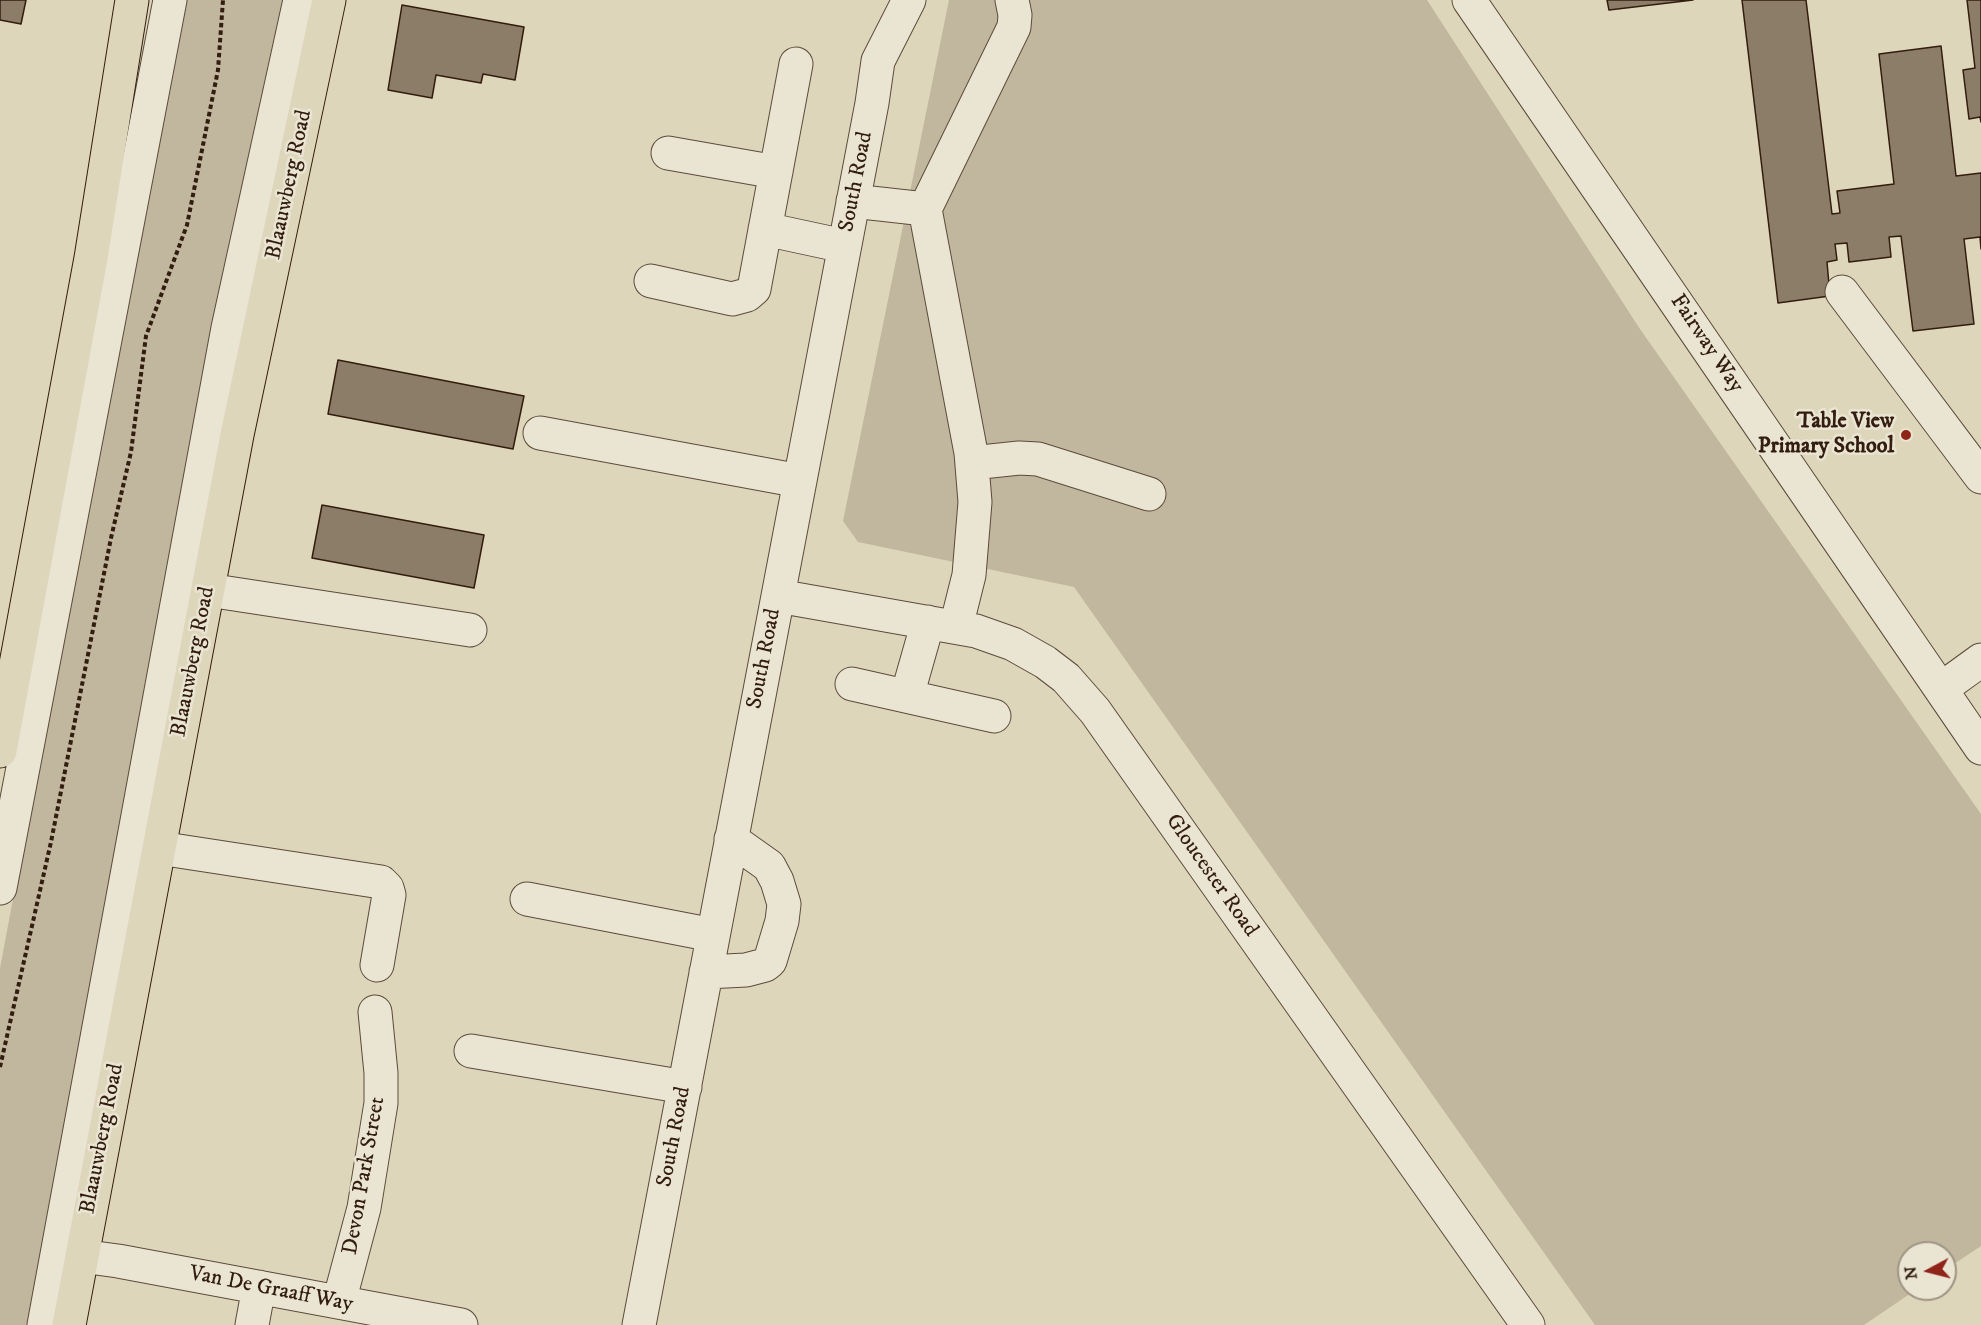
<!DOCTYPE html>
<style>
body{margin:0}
#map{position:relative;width:1981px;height:1325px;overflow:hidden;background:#ded6bb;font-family:"IM FELL DW Pica",serif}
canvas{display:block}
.north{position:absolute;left:1897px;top:1241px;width:60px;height:60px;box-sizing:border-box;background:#eae4d3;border:2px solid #a09484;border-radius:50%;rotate:263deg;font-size:16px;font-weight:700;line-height:24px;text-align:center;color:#321d0e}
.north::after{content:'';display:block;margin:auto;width:21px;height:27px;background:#8f2418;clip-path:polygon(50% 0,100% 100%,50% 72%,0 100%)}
</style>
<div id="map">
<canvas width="1981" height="1325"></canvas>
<div class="north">N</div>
</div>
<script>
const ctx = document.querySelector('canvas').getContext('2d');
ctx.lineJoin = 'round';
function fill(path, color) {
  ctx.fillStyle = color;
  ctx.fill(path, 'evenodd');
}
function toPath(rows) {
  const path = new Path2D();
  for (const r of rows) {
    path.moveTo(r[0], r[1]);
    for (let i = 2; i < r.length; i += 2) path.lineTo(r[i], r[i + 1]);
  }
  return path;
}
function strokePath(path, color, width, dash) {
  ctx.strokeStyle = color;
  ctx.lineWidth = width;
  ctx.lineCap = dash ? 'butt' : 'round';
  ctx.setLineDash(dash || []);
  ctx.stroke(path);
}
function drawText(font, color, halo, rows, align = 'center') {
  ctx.font = font + ' "IM FELL DW Pica",serif';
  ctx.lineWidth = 5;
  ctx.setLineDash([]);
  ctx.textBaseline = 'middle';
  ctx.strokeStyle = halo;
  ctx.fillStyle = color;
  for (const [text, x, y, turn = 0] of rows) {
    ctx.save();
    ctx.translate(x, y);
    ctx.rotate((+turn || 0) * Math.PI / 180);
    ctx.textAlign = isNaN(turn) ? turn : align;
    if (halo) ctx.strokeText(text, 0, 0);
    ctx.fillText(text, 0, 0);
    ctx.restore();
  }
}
fill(toPath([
 [182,0,285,0,33,1325,0,1325,0,968],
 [949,0,1427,0,1640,329,1981,814,1981,1246,1945,1270,1945,1253,1909,1253,1909,1289,1917,1289,1864,1325,1595,1325,1074,587,858,542,843,521]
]), '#c1b79e');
const building = toPath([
 [0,0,26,0,21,24,0,20,0,0],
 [1607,0,1693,0,1609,10,1607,0],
 [1742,0,1806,0,1832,214,1840,213,1837,191,1894,184,1879,54,1941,46,1956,176,1981,173,1981,249,1980,237,1964,239,1974,324,1913,331,1901,236,1889,237,1891,257,1849,262,1847,243,1835,244,1837,260,1827,262,1830,296,1778,303,1742,0],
 [1967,0,1981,0,1981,122,1980,117,1969,119,1963,70,1975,68,1967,0],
 [402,5,524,27,515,80,483,74,481,83,436,75,432,98,388,90,402,5],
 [338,360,524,396,513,449,328,414,338,360],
 [322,505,484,535,474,588,312,558,322,505]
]);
fill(building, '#8b7d68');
strokePath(building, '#321d0e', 1.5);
const minor = toPath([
 [1469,0,1981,748],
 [668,153,776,172],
 [853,201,925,209,1014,27,1015,15,1012,0],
 [925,209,971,453,975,502,969,575,956,627],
 [765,229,844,246],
 [651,281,732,299,747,295,754,289,796,64],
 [1842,292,1981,477],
 [540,433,800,481],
 [972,463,1019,458,1038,459,1149,494],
 [208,590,470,630],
 [778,596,976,631,1013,644,1045,662,1066,678,1095,711,1528,1325],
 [852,684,994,716],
 [1941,689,1981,660],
 [907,696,928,622],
 [159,848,381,882,387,888,389,895,377,965],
 [0,888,170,0],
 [527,899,713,935],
 [706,972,746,970,765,965,770,961,782,921,784,904,777,881,769,866,731,839],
 [471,1051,685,1087],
 [81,1256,118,1261,461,1325],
 [339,1302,364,1208,381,1103,381,1073,375,1012],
 [44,1325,228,328,300,0],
 [252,1325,259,1287],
 [639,1325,872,103,878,61,909,0]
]);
const major = toPath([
 [0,751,91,258,132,0],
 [69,1325,237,435,329,0]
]);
strokePath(minor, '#5d4b39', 35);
strokePath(major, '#321d0e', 35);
strokePath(toPath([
 [0,1067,51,842,111,538,131,452,146,336,187,225,218,70,223,0]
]), '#321d0e', 4, [4.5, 3]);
strokePath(minor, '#eae4d3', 33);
strokePath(major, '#ded6bb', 33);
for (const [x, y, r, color] of [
 [1906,435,6,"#8f2418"]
]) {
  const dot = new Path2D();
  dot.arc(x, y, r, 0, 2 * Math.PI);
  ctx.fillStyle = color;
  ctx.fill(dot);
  strokePath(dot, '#eae4d3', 2);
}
drawText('22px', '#321d0e', '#eae4d3', [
 ["South Road",857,182,-79],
 ["Blaauwberg Road",290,185,-78],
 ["Fairway Way",1706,344,56],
 ["South Road",765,659,-79],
 ["Blaauwberg Road",194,662,-79],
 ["Gloucester Road",1211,876,55],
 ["South Road",675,1137,-79],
 ["Blaauwberg Road",103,1139,-79],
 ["Devon Park Street",365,1176,-80],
 ["Van De Graaff Way",271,1290,11]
]);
drawText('bold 22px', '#321d0e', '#eae4d3', [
 ["Table View",1894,422],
 ["Primary School",1894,447]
], 'right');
</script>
